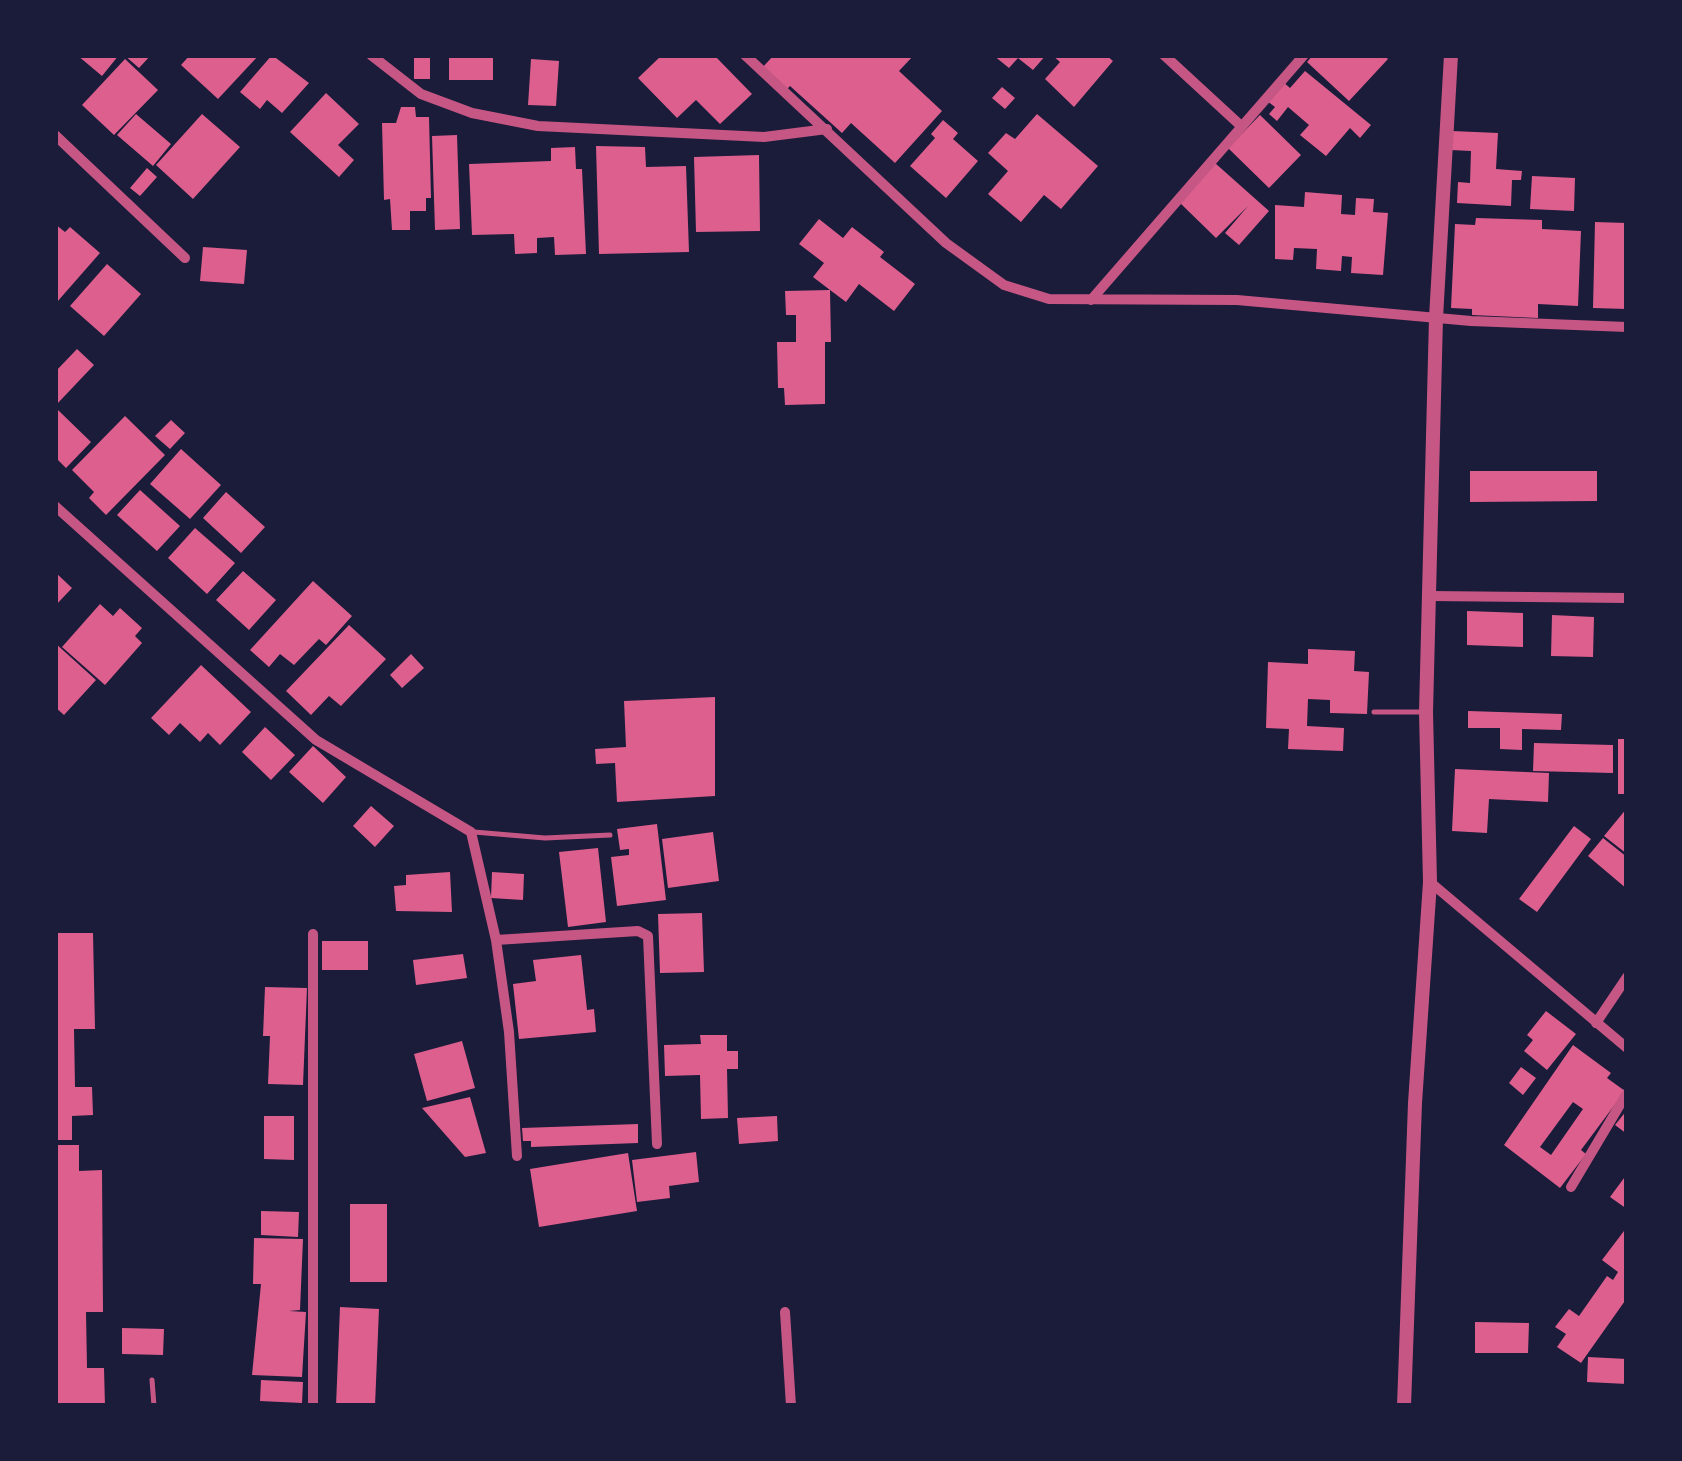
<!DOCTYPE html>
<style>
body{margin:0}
#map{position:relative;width:1682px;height:1461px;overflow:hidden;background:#1b1b3a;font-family:Lato,sans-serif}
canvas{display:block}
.frame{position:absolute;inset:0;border:58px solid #1b1b3a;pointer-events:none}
</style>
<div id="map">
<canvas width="1682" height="1461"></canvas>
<div class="frame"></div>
</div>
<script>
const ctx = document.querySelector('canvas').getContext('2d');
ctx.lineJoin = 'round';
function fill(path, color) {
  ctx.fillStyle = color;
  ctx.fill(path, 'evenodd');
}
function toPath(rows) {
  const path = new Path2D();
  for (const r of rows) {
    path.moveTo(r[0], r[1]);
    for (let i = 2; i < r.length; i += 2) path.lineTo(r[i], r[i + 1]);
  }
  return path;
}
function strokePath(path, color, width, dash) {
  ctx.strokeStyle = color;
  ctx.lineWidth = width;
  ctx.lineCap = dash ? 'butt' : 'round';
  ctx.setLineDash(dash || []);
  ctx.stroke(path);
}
fill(toPath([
 [77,55,119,55,102,76],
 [124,55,151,55,139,68],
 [190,55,259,55,218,99,181,65],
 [272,55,309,83,282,113,267,100,260,109,240,92],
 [414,55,430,55,430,79,414,79],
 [449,55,493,55,493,80,449,80],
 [662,55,714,55,752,94,720,124,696,100,677,118,638,78],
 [774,55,914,55,899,71,942,111,895,163,851,123,842,133,790,86,785,91,761,69],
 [993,55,1046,55,1033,70,1018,58,1009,68],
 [1052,55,1106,55,1113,61,1074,107,1045,79,1060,62],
 [1313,55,1383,55,1388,59,1349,101,1307,62],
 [125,59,158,90,114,135,82,105],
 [531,59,559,61,556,106,528,105],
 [1305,71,1371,125,1360,138,1350,128,1326,156,1300,135,1309,125,1288,107,1277,121,1269,114,1275,107,1267,101,1282,81,1290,88],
 [1002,87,1015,98,1005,109,992,98],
 [326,93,359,124,338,145,354,160,339,177,290,132],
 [401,107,415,107,416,117,429,117,431,198,426,198,426,211,410,211,410,230,392,230,390,199,384,200,382,123,396,123],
 [136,114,171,144,153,166,117,135],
 [202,114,240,147,193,199,156,165],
 [1037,114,1098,166,1061,209,1044,195,1021,222,988,194,1008,171,988,153,1006,133,1015,139],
 [1260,115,1301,155,1269,188,1228,148],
 [943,120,958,133,953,139,978,161,946,198,910,166,935,138,931,134],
 [1452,131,1498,133,1496,169,1522,171,1521,180,1512,180,1511,206,1457,203,1458,182,1470,183,1471,151,1451,150],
 [457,135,460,229,435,230,432,136],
 [596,146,645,147,646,167,686,166,689,252,599,254],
 [575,147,576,169,582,169,586,254,555,255,554,237,537,238,537,253,515,254,514,234,472,235,469,164,551,161,551,148],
 [759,155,760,231,696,232,694,157],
 [1215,163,1269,211,1239,245,1225,233,1248,206,1216,238,1178,201],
 [147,168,157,177,140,196,130,188],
 [1532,176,1575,178,1574,211,1530,209],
 [1305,192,1342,195,1341,214,1355,215,1356,198,1374,199,1373,212,1388,213,1383,275,1351,273,1352,257,1342,256,1341,271,1316,269,1317,249,1294,248,1293,260,1275,259,1275,205,1304,207],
 [1476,218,1542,220,1542,229,1581,231,1578,306,1538,304,1538,318,1472,315,1472,309,1451,308,1455,224,1475,225],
 [819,219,843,238,852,227,884,252,880,257,915,284,894,311,859,284,846,302,830,290,831,342,825,342,825,404,785,405,784,388,778,388,777,342,796,342,796,315,786,315,785,291,830,290,813,277,824,263,799,244],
 [1595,222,1627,223,1627,309,1593,308],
 [55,224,65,232,70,227,100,253,57,302],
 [203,247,247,250,244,284,200,281],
 [107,264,141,294,104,336,70,306],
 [77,349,94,365,57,404,55,372],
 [58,410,91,442,66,468,55,457],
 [125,416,165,455,106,515,89,498,94,492,72,470],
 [171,420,185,433,170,449,155,436],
 [181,449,221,485,190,519,150,484],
 [1470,471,1597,471,1597,501,1470,502],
 [140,490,180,526,157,551,117,515],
 [226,492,265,527,241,553,203,518],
 [195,528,235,563,207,594,168,558],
 [243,571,276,600,249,630,216,600],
 [55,572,72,588,55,606],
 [313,581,352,616,326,645,319,639,294,665,280,654,269,667,250,650],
 [100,604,113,616,120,608,142,628,135,636,142,643,105,685,62,647],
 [1467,611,1523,613,1523,647,1467,645],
 [1552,615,1594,617,1593,657,1551,656],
 [349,625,386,659,341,706,329,696,311,715,286,691],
 [55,643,96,680,64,715,55,707],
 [1308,649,1355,651,1354,671,1369,672,1367,714,1330,713,1330,700,1308,699,1307,726,1344,728,1343,751,1288,749,1289,729,1266,728,1268,662,1308,664],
 [411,654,424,668,402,688,390,675],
 [201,665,251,712,220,745,208,733,200,742,180,723,169,735,151,718],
 [715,697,715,796,617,802,615,763,596,764,595,749,626,747,624,701],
 [1468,711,1562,714,1561,730,1522,729,1522,750,1500,749,1500,728,1468,728],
 [265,727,295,755,271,780,242,752],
 [1618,739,1627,739,1627,794,1618,794],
 [1534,743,1613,745,1613,773,1533,771],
 [313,746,346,777,323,803,289,772],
 [1455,769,1549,773,1548,802,1489,799,1487,833,1452,831],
 [371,806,394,826,375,847,353,826],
 [1627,808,1627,854,1604,836],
 [657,824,666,900,617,906,611,857,629,855,629,849,620,850,617,829],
 [1574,826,1591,839,1537,912,1519,899],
 [713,832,719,881,668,888,662,839],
 [1603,838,1627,857,1627,889,1588,856],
 [598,848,606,922,568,927,559,852],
 [450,872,452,912,396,911,394,886,406,885,406,875],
 [492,872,524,874,523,900,491,898],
 [702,913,704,972,660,973,658,914],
 [55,933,93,933,95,1029,74,1029,75,1087,92,1087,93,1115,72,1116,72,1140,55,1140],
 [322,941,368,941,368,970,322,970],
 [463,954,467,978,416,985,413,960],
 [581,955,587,1010,594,1009,596,1032,519,1039,513,984,536,981,533,960],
 [265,987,307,988,303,1085,268,1084,270,1036,263,1036],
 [1546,1011,1576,1034,1547,1070,1524,1051,1533,1040,1527,1035],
 [700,1035,727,1035,727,1051,738,1051,738,1069,727,1069,728,1118,701,1119,700,1075,665,1076,664,1045,701,1044],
 [462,1041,475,1088,427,1101,414,1054],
 [1573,1045,1611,1073,1607,1078,1625,1091,1581,1150,1586,1154,1560,1188,1504,1145],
 [1573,1102,1583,1109,1551,1155,1540,1147],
 [1521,1067,1536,1078,1523,1095,1509,1083],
 [470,1097,486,1153,465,1157,422,1108],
 [1627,1110,1627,1134,1615,1125],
 [264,1116,294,1116,294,1160,264,1159],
 [777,1116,778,1141,739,1144,737,1118],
 [638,1124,638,1143,531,1147,531,1141,523,1141,522,1128],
 [55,1145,79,1145,79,1171,102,1170,103,1312,86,1312,87,1368,104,1368,105,1406,55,1406],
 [696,1152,699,1182,669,1186,670,1198,637,1202,632,1160],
 [628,1153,637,1211,539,1227,530,1169],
 [1627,1174,1627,1209,1610,1197],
 [350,1204,387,1204,387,1282,350,1282],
 [261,1211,299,1212,298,1237,261,1235],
 [1627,1227,1627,1298,1581,1363,1557,1347,1566,1334,1555,1327,1569,1309,1579,1316,1607,1276,1613,1280,1618,1272,1602,1260],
 [254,1238,303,1239,300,1310,289,1311,306,1312,302,1377,252,1375,261,1284,253,1284],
 [340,1307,379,1309,375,1406,336,1406],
 [1475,1322,1529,1323,1528,1353,1475,1353],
 [122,1328,164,1329,163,1355,122,1354],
 [1588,1357,1627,1359,1627,1384,1587,1382],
 [261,1380,303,1382,302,1403,260,1401]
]), '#dd5f8e');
strokePath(toPath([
 [1374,712,1423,712],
 [474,832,545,838,610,835],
 [152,1380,154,1406]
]), '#c65784', 5);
strokePath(toPath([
 [371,55,421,94,472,113,538,126,764,137,827,129],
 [745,55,946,243,1004,285,1049,299,1237,300,1471,321,1627,327],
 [1164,55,1240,125],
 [55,135,185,258],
 [1091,300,1304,55],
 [55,506,316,740,471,832,496,940,509,1032,517,1156],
 [1430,596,1627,598],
 [1430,882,1627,1048],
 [313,934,313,1406],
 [496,940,638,931,648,936,657,1144],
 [1596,1023,1627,977],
 [1571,1187,1627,1093],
 [785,1312,791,1406]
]), '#c65784', 10);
strokePath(toPath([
 [1404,1406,1415,1103,1430,882,1426,712,1436,318,1451,55]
]), '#c65784', 14);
</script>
